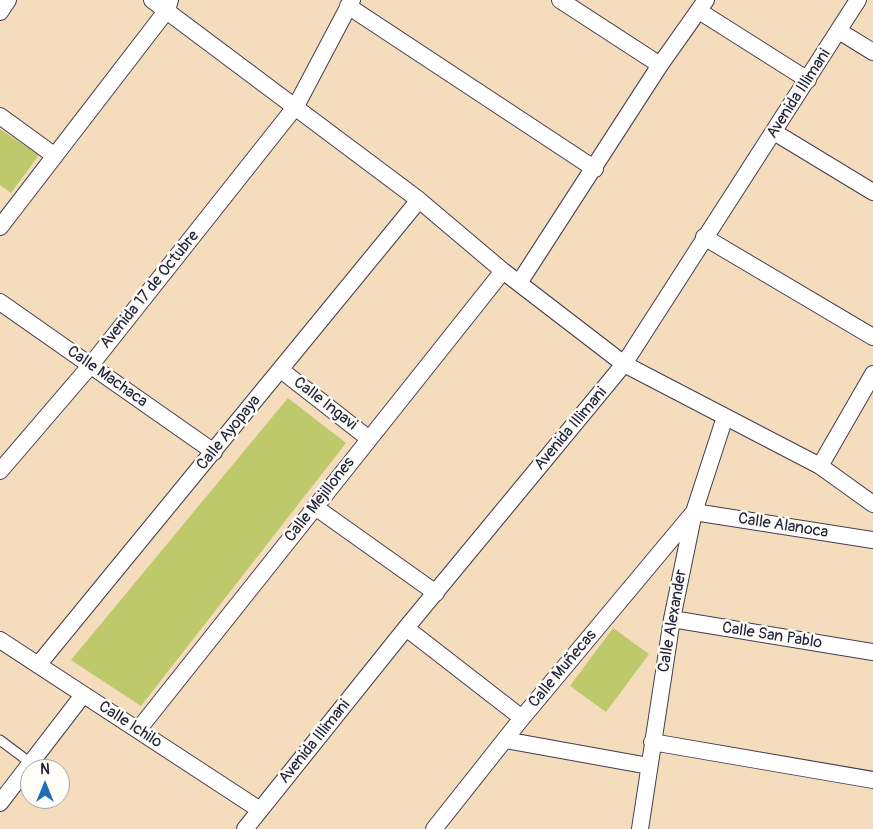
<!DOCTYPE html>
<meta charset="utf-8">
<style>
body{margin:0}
#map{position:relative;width:873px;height:829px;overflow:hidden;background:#f4dcbd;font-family:Pangolin,sans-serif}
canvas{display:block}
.north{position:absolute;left:20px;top:759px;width:50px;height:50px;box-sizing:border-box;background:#fdfcf7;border:1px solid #a5a5ac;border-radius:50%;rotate:0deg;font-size:14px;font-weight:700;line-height:20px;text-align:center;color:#22223b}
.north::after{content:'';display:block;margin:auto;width:18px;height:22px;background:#1f6fb2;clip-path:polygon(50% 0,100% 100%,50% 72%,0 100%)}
</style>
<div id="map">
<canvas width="873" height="829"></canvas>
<div class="north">N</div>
</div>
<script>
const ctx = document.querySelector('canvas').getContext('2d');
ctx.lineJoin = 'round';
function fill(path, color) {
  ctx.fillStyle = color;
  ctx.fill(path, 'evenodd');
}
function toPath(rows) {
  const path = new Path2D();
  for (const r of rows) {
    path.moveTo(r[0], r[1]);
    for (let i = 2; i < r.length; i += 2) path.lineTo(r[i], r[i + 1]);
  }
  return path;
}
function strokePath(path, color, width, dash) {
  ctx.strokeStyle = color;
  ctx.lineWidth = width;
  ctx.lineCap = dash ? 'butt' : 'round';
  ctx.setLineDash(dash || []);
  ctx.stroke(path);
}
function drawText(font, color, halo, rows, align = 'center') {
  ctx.font = font + ' Pangolin,sans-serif';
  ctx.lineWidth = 5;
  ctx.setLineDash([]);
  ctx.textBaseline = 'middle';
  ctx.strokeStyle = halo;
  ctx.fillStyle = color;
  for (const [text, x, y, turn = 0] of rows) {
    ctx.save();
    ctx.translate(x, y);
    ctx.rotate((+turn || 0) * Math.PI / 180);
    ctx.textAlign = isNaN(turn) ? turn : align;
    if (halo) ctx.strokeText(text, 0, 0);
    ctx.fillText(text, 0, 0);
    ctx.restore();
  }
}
fill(toPath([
 [0,129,39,155,11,193,0,185],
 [288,398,346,443,141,706,71,660],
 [613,628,649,654,606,712,570,686]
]), '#bdc96b');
const service = toPath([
 [0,740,32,764]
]);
const minor = toPath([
 [152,0,419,200,503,271,624,364,820,466,873,504],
 [560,0,660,65],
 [348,6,595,169],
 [699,11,808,80],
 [0,12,8,0],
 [839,31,873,52],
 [0,116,55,156],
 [774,132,873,192],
 [0,227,167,10,170,0],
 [704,237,873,337],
 [519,283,660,65,706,0],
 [0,302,214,452],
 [281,370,368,438],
 [820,466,873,374],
 [0,471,90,366,296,106,352,0],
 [315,507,436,593],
 [672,619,873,652],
 [406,628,522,718],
 [0,640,260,810],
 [38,665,419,200],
 [138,730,503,271],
 [505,740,649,766],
 [652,742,873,780],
 [0,803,83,695],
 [245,829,406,628,624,364,858,0],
 [434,829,522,718,694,512,873,540],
 [640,829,672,619,694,512,725,417]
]);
strokePath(service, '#423e4e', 11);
strokePath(minor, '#423e4e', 18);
strokePath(service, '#fff', 9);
strokePath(minor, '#fff', 16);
drawText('16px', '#22223b', '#fdfcf7', [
 ["Avenida Illimani",799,94,-57],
 ["Avenida 17 de Octubre",150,290,-51],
 ["Calle Machaca",107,377,35],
 ["Calle Ingavi",325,404,38],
 ["Avenida Illimani",571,429,-50],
 ["Calle Ayopaya",229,433,-51],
 ["Calle Mejillones",320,500,-52],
 ["Calle Alanoca",783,526,9],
 ["Calle Alexander",673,621,-80],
 ["Calle San Pablo",772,636,9],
 ["Calle Muñecas",563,669,-50],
 ["Calle Ichilo",130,725,33],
 ["Avenida Illimani",315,742,-51]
]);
</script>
